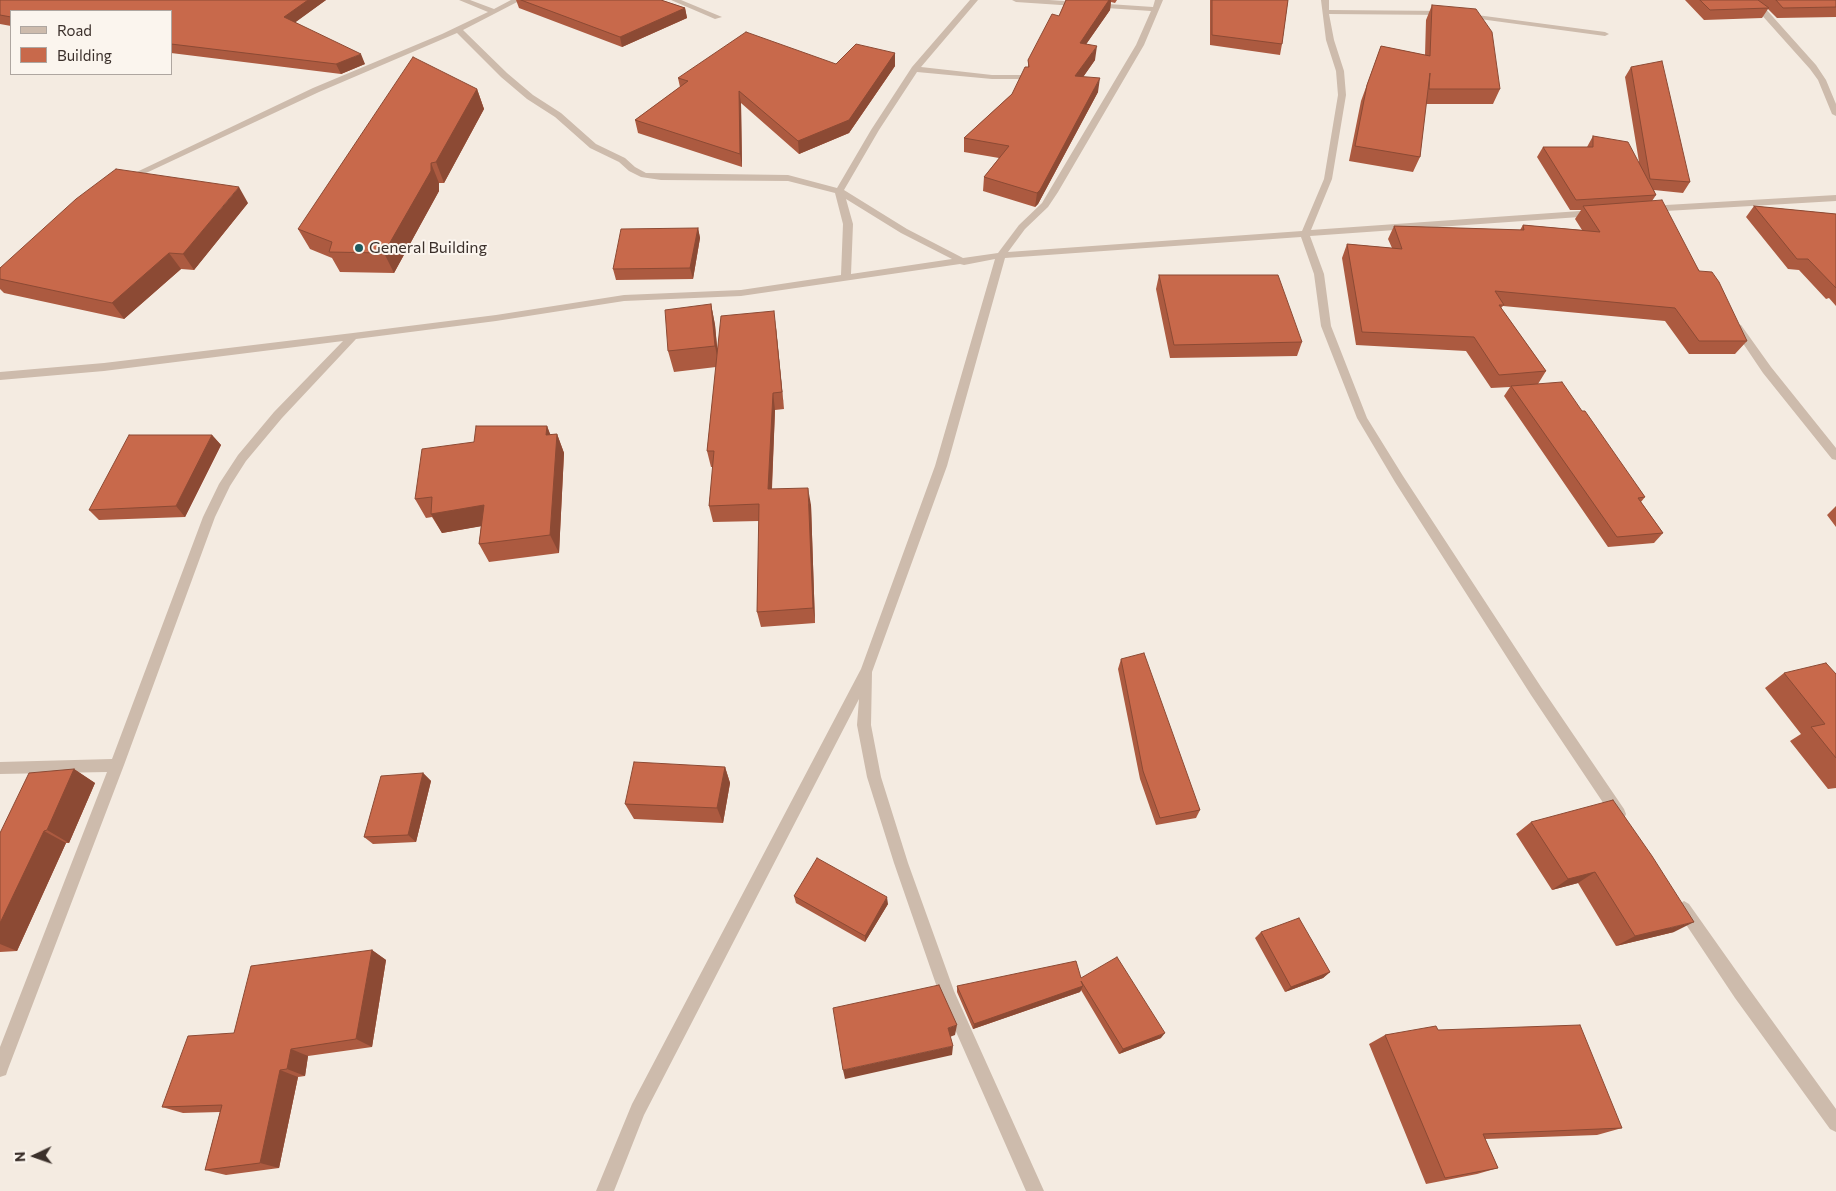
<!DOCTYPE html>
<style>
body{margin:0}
#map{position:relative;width:1836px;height:1191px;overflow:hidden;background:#f4ebe1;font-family:Commissioner,sans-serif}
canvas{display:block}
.legend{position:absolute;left:10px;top:10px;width:162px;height:65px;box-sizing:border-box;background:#fbf5ee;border:1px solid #aea6a0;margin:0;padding:6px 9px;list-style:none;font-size:15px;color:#3b302b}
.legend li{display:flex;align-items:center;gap:10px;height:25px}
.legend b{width:25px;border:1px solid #aea6a0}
.north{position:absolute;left:10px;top:1131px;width:50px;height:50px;-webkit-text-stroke:4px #fbf5ee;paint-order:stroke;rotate:267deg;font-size:14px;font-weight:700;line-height:20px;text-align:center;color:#3b302b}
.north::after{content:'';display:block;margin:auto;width:18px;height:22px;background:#3b302b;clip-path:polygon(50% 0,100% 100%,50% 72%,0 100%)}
</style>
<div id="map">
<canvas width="1836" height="1191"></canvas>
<ul class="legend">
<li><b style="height:6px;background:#cdbbac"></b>Road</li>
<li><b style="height:14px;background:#c8694b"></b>Building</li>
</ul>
<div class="north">N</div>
</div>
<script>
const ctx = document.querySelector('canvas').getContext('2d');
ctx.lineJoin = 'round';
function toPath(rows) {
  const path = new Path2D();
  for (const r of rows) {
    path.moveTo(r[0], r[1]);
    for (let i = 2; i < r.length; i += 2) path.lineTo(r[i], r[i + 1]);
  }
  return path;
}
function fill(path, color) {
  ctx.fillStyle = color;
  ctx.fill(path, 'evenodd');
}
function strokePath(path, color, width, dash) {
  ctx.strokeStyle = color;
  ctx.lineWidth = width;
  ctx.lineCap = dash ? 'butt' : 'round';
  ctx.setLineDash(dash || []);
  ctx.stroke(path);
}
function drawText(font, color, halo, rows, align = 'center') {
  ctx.font = font + ' Commissioner,sans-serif';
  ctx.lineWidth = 4;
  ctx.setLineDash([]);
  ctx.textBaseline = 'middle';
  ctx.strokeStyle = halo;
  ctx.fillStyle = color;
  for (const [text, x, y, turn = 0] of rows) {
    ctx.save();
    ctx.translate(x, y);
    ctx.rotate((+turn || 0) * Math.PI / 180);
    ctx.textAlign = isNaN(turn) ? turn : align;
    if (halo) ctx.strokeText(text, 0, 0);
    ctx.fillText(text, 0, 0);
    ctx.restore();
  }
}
fill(toPath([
 [459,0,470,0,494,9,511,0,521,0,463,30,507,73,533,95,561,113,596,144,625,158,635,167,646,173,788,175,837,188,871,130,912,67,970,0,978,0,921,67,992,75,1026,75,1026,79,992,79,917,72,879,130,844,190,907,229,963,258,998,253,1019,225,1042,203,1136,45,1151,11,1016,2,1012,0,1049,0,1153,7,1155,0,1163,0,1144,45,1058,192,1048,207,1025,229,1008,252,1302,231,1324,179,1338,95,1336,71,1326,40,1321,0,1329,0,1329,10,1448,11,1449,13,1445,15,1329,14,1334,40,1344,71,1346,95,1332,179,1311,230,1594,210,1599,213,1594,216,1310,236,1324,274,1331,326,1367,418,1403,476,1541,687,1624,809,1626,814,1624,819,1619,821,1614,819,1531,695,1395,482,1357,418,1321,326,1314,274,1301,237,1005,258,947,466,872,672,871,725,881,777,908,863,954,991,1044,1191,1026,1191,939,993,894,863,867,777,857,725,859,699,644,1115,614,1191,596,1191,632,1104,861,669,935,466,995,259,964,265,960,264,741,296,624,301,496,321,356,339,282,418,246,461,230,486,215,517,124,765,8,1069,6,1075,0,1077,0,1047,107,772,0,774,0,762,112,759,203,517,219,484,238,455,274,412,343,341,104,371,0,380,0,372,104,363,353,333,496,315,624,295,741,290,841,275,843,224,835,193,788,181,661,180,641,177,629,171,619,162,590,148,555,117,527,99,501,77,457,33,319,92,129,181,122,179,313,88,442,34,488,12,459,0],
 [846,199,901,233,952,259,851,274,853,224,846,199],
 [671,0,681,0,722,17,715,19,671,0],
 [1743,0,1752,0,1765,8,1816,65,1826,80,1836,104,1836,116,1832,114,1818,80,1810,69,1759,12,1743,0],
 [1462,13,1605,32,1609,34,1605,36,1465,17,1461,15,1462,13],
 [1836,195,1836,201,1649,212,1644,209,1649,206,1836,195],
 [1737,324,1741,325,1771,367,1836,448,1836,460,1832,459,1763,373,1732,327,1737,324],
 [1684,901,1689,904,1747,986,1836,1109,1836,1132,1830,1129,1735,998,1679,914,1676,909,1679,904,1684,901]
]), '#cdbbac');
fill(toPath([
 [0,0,326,0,295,22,365,64,341,74,171,53,171,11,11,11,11,26,0,24],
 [516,0,661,0,685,8,687,18,622,47,519,8],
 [1066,0,1117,0,1115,3,1111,2,1110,10,1086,44,1095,60,1083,77,1098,92,1038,204,1035,207,983,191,984,177,999,158,964,152,964,138,1012,94,1028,67,1028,60,1059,16],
 [1210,0,1288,0,1282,44,1280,55,1210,45],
 [1685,0,1836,0,1836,17,1777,18,1768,9,1762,18,1704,20],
 [1432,5,1500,89,1493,104,1426,104,1420,157,1413,172,1349,161,1361,101,1381,46,1425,55,1426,20],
 [836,64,895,66,849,133,799,154,741,103,742,167,638,133,635,120,680,87,678,78],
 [1631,67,1690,182,1683,193,1654,190,1656,195,1652,201,1747,341,1735,354,1689,354,1665,321,1503,306,1501,308,1546,371,1538,384,1582,411,1645,497,1641,502,1663,533,1654,543,1608,547,1504,396,1510,387,1491,388,1466,351,1356,345,1342,258,1347,244,1392,248,1388,239,1394,226,1520,230,1523,225,1582,230,1575,219,1581,210,1570,210,1537,157,1543,147,1587,147,1593,136,1639,162,1625,77],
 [477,89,484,109,444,183,439,183,439,191,394,273,340,272,332,258,310,249,298,229],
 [248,203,194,270,181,269,124,319,4,293,0,289,0,268],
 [1754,206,1836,214,1836,306,1829,298,1826,299,1799,270,1788,269,1746,217],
 [698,228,700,238,693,279,616,280,613,269],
 [1159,275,1302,342,1297,356,1170,358,1156,289],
 [711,304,715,325,717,348,776,328,784,409,775,410,772,489,811,505,815,623,761,627,757,612,759,521,713,522,709,506,713,467,711,467,707,451,716,367,674,372,668,351],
 [547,426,550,435,557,434,564,453,559,553,489,562,479,544,481,526,442,533,432,517,426,518,415,499,474,442],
 [212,435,221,445,185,517,99,520,89,510],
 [1836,506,1836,527,1827,515],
 [1121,659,1200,810,1196,818,1156,825,1140,779,1118,669],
 [1784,673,1836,674,1836,788,1828,789,1790,741,1801,734,1765,688],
 [725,767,730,783,723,823,634,819,625,804],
 [74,769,95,783,69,843,66,843,17,951,0,952,0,833],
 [423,773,431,781,416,842,373,844,364,837],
 [1531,822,1674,932,1616,946,1578,883,1552,890,1516,834],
 [794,896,888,904,865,942,796,903],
 [1261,932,1330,972,1323,978,1285,992,1255,938],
 [372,950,386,960,372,1047,308,1056,305,1076,298,1077,279,1168,226,1175,205,1170,220,1112,183,1113,162,1107],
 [1081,978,1161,1038,1119,1054,1081,990,1080,992,973,1029,957,992,957,986],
 [1438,1030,1622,1128,1597,1135,1485,1139,1498,1168,1477,1174,1426,1184,1369,1044,1385,1035]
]), '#ac5a40');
fill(toPath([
 [308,0,326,0,289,27,284,17],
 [1109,0,1111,0,1110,10,1078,56,1080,43],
 [685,8,687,18,622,47,620,37],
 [1097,46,1095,60,1074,90,1075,76],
 [895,53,895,66,849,133,799,154,798,141],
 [361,54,365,64,341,74,336,64],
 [1100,78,1098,92,1038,204,1035,207,1037,193],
 [477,89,484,109,444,183,436,162],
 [739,91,741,103,742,167,740,154],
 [431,163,439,183,439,191,394,273,384,253],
 [239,187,248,203,194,270,183,254],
 [698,228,700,238,693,279,690,268],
 [169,253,181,269,124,319,112,303],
 [711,304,715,325,719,366,715,346],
 [774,311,776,328,784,409,782,392],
 [773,393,775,410,771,505,768,489],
 [547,426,555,446,546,435],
 [557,434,564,453,559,553,550,535],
 [212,435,221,445,185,517,176,506],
 [808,488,811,505,815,623,813,608],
 [484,505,494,524,442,533,431,514],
 [725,767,730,783,723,823,717,808],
 [74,769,95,783,69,843,47,830],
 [423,773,431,781,416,842,408,835],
 [44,831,66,843,17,951,0,944,0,923],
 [1595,872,1578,883,1552,890,1568,879],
 [887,897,888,904,865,942,865,936],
 [1694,922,1674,932,1616,946,1635,936],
 [372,950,386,960,372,1047,356,1039],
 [1330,972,1323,978,1285,992,1291,987],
 [1083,986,1080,992,973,1029,974,1024],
 [957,1025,955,1035,947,1038,948,1028],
 [1165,1033,1161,1038,1119,1054,1123,1049],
 [953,1046,952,1055,845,1079,843,1070],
 [291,1049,308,1056,305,1076,287,1069],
 [280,1070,298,1077,279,1168,260,1163]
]), '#8c4a34');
const building = toPath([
 [0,0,308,0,284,17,361,54,336,64,171,44,171,11,11,11,11,17,0,15,0,0],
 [521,0,661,0,685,8,620,37,521,0],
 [1066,0,1109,0,1080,43,1097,46,1075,76,1100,78,1040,190,1037,193,984,177,1009,146,964,138,1012,94,1025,67,1029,67,1028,60,1052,14,1059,16,1066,0],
 [1212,0,1288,0,1282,44,1212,35,1212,0],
 [1700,0,1758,0,1769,8,1710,10,1700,0],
 [1776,0,1836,0,1836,7,1783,8,1776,0],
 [1432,5,1476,9,1492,32,1500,89,1429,89,1430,73,1420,157,1355,146,1367,85,1381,46,1430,56,1432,5],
 [746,32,836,64,856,44,895,53,849,120,798,141,739,91,740,154,635,120,688,81,678,78,746,32],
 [413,57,477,89,436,162,431,163,431,171,384,253,329,252,332,242,298,229,413,57],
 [1662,61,1690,182,1650,179,1631,67,1662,61],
 [1593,136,1628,142,1656,195,1576,200,1543,147,1593,147,1593,136],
 [116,169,239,187,183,254,169,253,112,303,0,279,0,268,76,199,116,169],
 [1662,200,1699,271,1712,272,1719,282,1747,341,1699,341,1675,308,1495,291,1504,305,1499,305,1546,371,1499,375,1474,337,1362,332,1347,244,1402,249,1394,226,1524,230,1523,225,1600,232,1583,206,1662,200],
 [1754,206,1836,214,1836,288,1808,259,1797,259,1754,206],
 [698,228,690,268,613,269,621,229,698,228],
 [1159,275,1278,275,1302,342,1174,345,1159,275],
 [711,304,715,346,668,351,665,310,711,304],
 [774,311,782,392,773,393,768,489,808,488,813,608,757,612,759,504,709,506,714,451,707,451,721,316,774,311],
 [1562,382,1582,411,1585,411,1645,497,1638,498,1663,533,1617,537,1511,386,1562,382],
 [476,426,547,426,546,435,557,434,550,535,479,544,484,505,431,514,432,497,415,499,422,449,474,442,476,426],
 [129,435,212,435,176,506,89,510,129,435],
 [1144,653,1200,810,1160,818,1143,771,1121,659,1144,653],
 [1826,663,1836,674,1836,758,1811,727,1825,724,1784,673,1826,663],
 [634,762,725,767,717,808,625,804,634,762],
 [74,769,47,830,44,831,0,923,0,833,29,773,74,769],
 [423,773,408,835,364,837,381,776,423,773],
 [1613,800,1652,856,1694,922,1635,936,1595,872,1568,879,1531,822,1613,800],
 [817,858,887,897,865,936,794,896,817,858],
 [1299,918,1330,972,1291,987,1261,932,1299,918],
 [372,950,356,1039,291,1049,287,1069,280,1070,260,1163,205,1170,222,1105,162,1107,188,1036,234,1033,251,966,372,950],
 [1117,957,1165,1033,1123,1049,1081,981,1083,986,974,1024,957,986,1076,961,1081,978,1117,957],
 [939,985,957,1025,948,1028,953,1046,843,1070,833,1008,939,985],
 [1580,1025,1622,1128,1483,1134,1498,1168,1445,1178,1385,1035,1436,1026,1438,1030,1580,1025]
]);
fill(building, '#c8694b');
strokePath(building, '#8c4a34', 1);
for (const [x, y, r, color] of [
 [359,248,5,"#1f5a5e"]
]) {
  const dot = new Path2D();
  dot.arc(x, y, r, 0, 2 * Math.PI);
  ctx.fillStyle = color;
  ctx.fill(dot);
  strokePath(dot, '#fbf5ee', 2);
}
drawText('16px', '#3b302b', '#fbf5ee', [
 ["General Building",369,248]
], 'left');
</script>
